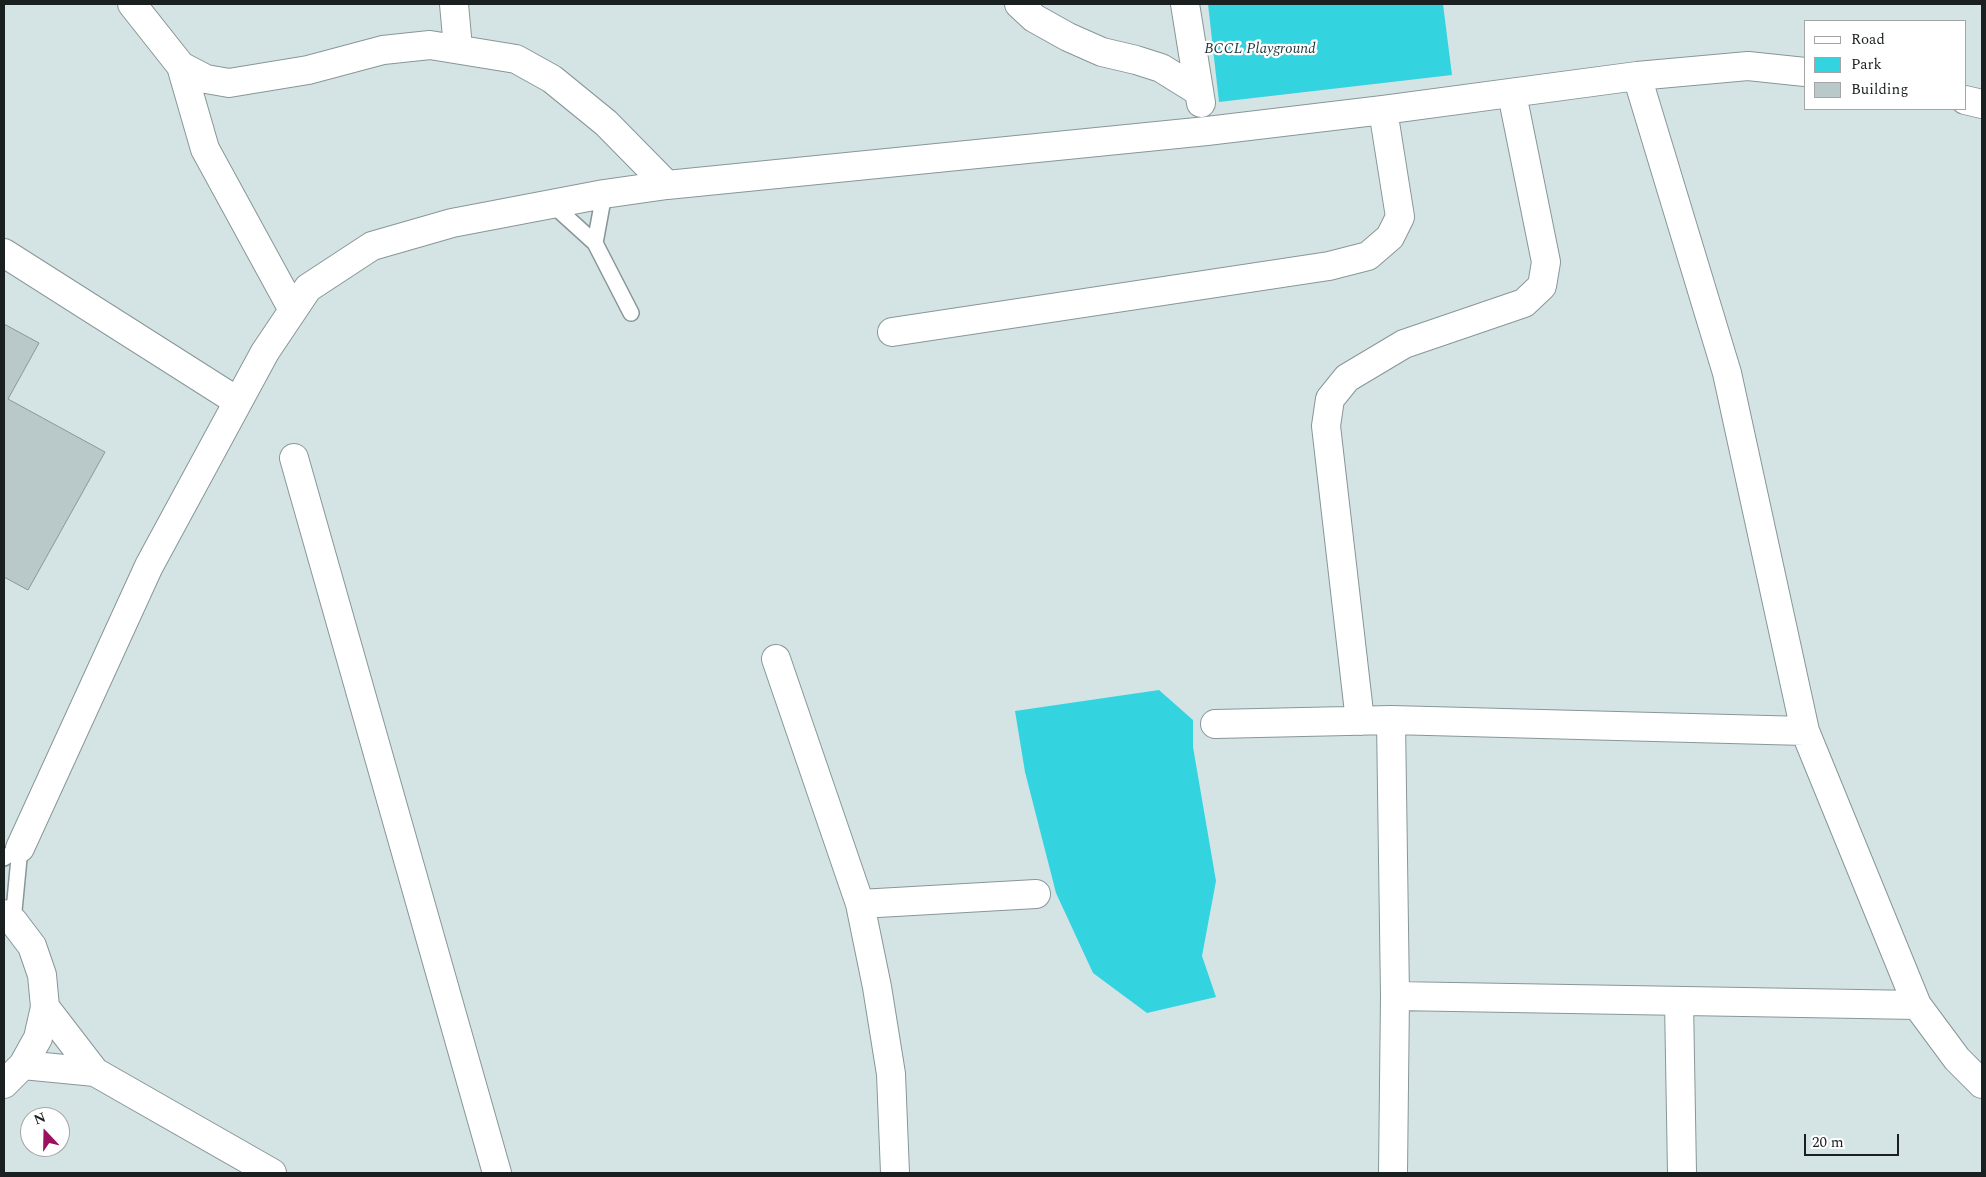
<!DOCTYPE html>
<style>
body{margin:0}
#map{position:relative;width:1986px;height:1177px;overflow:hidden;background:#d4e4e5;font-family:Spectral,serif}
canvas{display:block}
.frame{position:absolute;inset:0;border:5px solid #1a1f20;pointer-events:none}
.legend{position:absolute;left:1804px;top:20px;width:162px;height:90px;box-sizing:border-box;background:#fff;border:1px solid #a3a5a6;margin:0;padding:6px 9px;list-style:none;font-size:15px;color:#1a1f20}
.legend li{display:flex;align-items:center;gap:10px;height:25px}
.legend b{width:25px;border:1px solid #a3a5a6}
.north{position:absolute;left:20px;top:1107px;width:50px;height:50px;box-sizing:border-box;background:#fff;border:1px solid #a3a5a6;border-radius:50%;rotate:339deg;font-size:14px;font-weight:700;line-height:20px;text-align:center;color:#1a1f20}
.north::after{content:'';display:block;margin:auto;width:18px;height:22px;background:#9c105f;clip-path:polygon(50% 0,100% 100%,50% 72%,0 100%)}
.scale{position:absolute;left:1804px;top:1134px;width:95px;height:22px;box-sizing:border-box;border:2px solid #1a1f20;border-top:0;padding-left:6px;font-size:15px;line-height:18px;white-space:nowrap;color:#1a1f20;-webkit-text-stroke:4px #fff;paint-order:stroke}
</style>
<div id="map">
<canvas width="1986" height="1177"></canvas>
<div class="frame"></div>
<ul class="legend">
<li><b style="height:6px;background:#fff"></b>Road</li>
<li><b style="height:14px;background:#34d3e0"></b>Park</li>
<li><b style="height:14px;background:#b9c8c9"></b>Building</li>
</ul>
<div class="north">N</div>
<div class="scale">20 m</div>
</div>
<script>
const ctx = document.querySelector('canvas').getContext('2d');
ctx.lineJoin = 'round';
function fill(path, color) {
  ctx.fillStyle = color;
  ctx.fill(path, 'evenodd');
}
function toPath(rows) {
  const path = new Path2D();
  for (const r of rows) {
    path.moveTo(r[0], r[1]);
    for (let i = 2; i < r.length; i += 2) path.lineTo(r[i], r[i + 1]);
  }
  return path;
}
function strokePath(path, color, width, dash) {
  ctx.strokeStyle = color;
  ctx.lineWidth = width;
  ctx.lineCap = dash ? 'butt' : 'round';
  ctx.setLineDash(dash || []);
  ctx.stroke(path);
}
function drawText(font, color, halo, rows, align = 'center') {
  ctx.font = font + ' Spectral,serif';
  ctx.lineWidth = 4.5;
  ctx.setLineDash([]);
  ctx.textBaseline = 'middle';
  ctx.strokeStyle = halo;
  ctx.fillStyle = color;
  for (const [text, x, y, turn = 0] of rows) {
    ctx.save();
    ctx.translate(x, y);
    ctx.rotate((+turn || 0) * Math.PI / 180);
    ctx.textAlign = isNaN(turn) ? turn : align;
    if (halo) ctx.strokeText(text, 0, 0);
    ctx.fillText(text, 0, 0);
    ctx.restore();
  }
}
fill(toPath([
 [1208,4,1443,4,1452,75,1219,102],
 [1159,690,1193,720,1193,747,1216,881,1202,956,1216,997,1147,1013,1093,973,1056,893,1025,772,1015,711]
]), '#34d3e0');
const building = toPath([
 [4,324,39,343,8,399,105,452,28,590,4,577,4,324]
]);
fill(building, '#b9c8c9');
strokePath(building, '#899799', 1);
const service = toPath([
 [552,204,595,243,631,313],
 [595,243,604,194],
 [4,858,20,848],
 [13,921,20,848]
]);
const minor = toPath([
 [132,4,181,66,206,79,229,83,308,70,383,50,430,45,516,59,552,79,606,123,667,185],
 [454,4,458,48],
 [1019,4,1034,18,1068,37,1102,52,1136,60,1161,68,1198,91],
 [1185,4,1201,103],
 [181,66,205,149,293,310],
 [1637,76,1727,373,1805,731,1917,1005,1957,1059,1982,1084],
 [1965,100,1982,104],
 [4,253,237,401],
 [892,332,1329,266,1368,256,1390,237,1400,217,1383,110],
 [294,458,497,1173],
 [776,659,860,904,877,987,891,1074,895,1173],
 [1391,720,1395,996,1393,1173],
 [1360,721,1326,426,1330,399,1347,378,1404,344,1524,303,1542,286,1546,262,1512,94],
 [1215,724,1391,720,1805,731],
 [20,848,149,566,265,352,308,288,372,246,452,223,604,194,667,185,1207,131,1383,110,1637,76,1748,66,1805,72],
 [860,904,1036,894],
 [4,914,13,921,32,946,42,975,45,1007,38,1038,23,1065,4,1084],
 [1395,996,1917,1005],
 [1679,1001,1682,1173],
 [45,1007,95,1072],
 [23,1065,95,1072,272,1173]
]);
strokePath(service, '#889698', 18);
strokePath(minor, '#889698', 30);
strokePath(service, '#fff', 15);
strokePath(minor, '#fff', 28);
drawText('italic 15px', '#1d373a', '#fff', [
 ["BCCL Playground",1260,50]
]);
</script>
